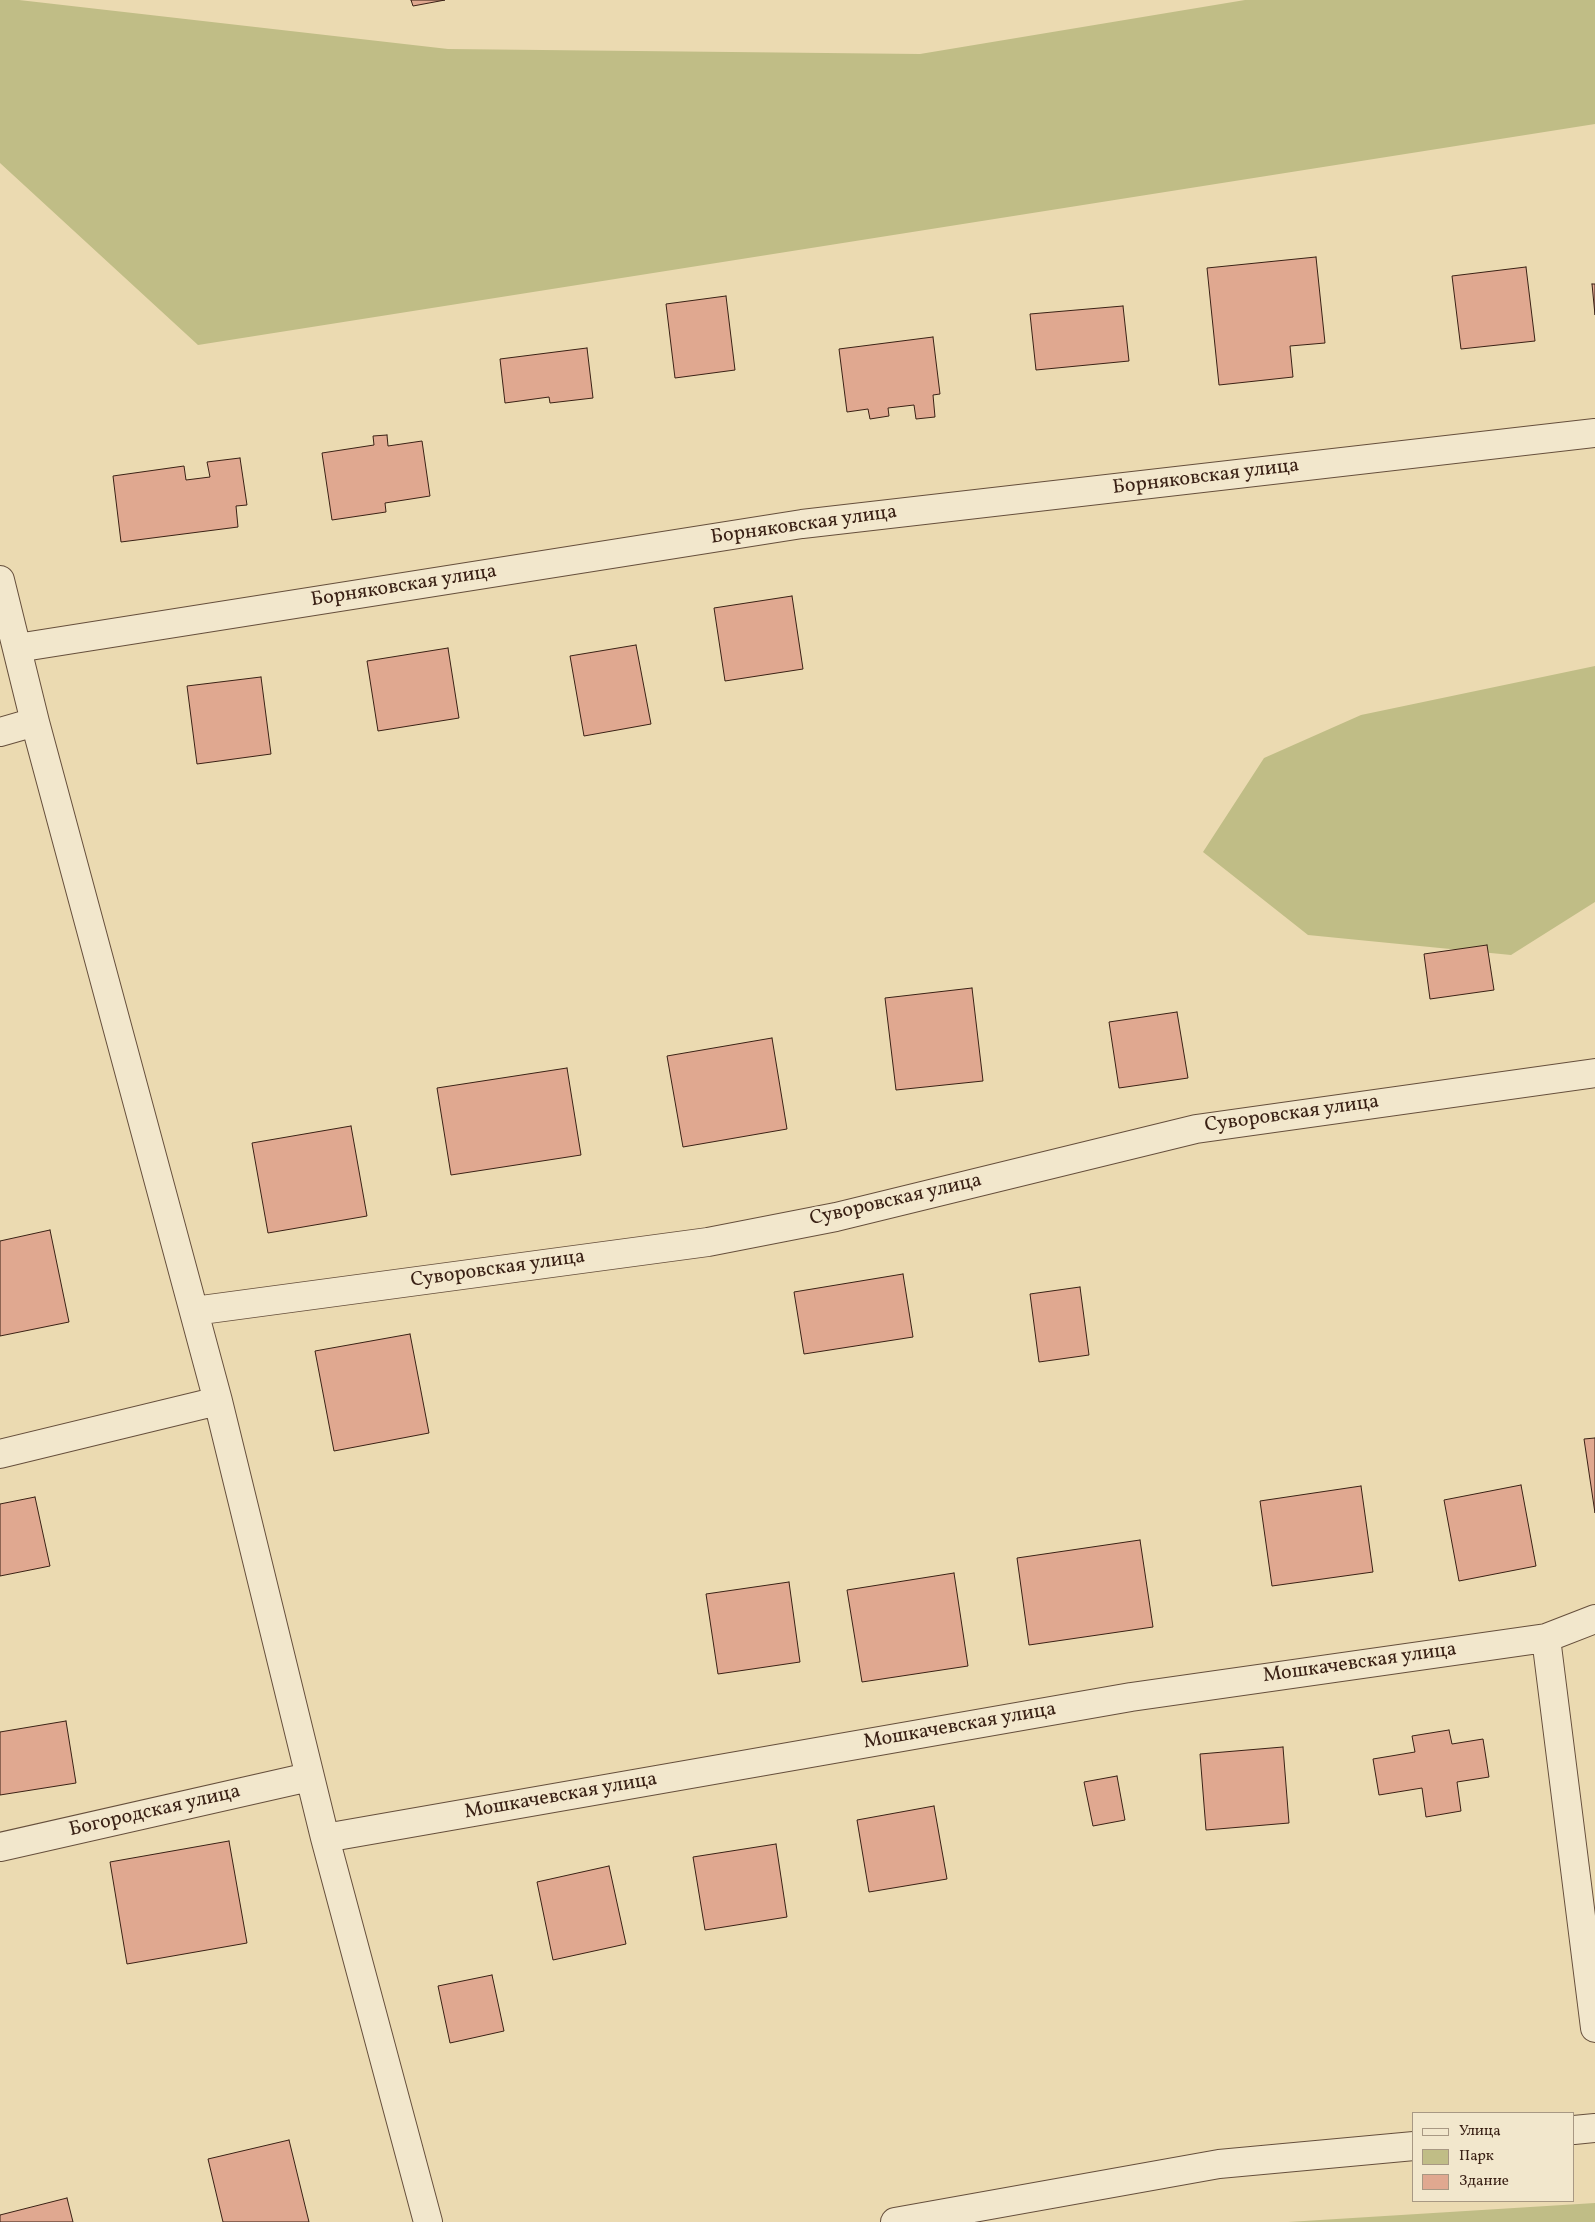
<!DOCTYPE html>
<meta charset="utf-8">
<style>
body{margin:0}
#map{position:relative;width:1595px;height:2222px;overflow:hidden;background:#ebdab1;font-family:Vollkorn,serif}
canvas{display:block}
.legend{position:absolute;left:1412px;top:2112px;width:162px;height:90px;box-sizing:border-box;background:#f2e7cc;border:1px solid #a89883;margin:0;padding:6px 9px;list-style:none;font-size:15px;color:#3a2115}
.legend li{display:flex;align-items:center;gap:10px;height:25px}
.legend b{width:25px;border:1px solid #a89883}
</style>
<div id="map">
<canvas width="1595" height="2222"></canvas>
<ul class="legend">
<li><b style="height:6px;background:#f2e7cc"></b>Улица</li>
<li><b style="height:14px;background:#c0bd86"></b>Парк</li>
<li><b style="height:14px;background:#e0a890"></b>Здание</li>
</ul>
</div>
<script>
const ctx = document.querySelector('canvas').getContext('2d');
ctx.lineJoin = 'round';
function fill(path, color) {
  ctx.fillStyle = color;
  ctx.fill(path, 'evenodd');
}
function toPath(rows) {
  const path = new Path2D();
  for (const r of rows) {
    path.moveTo(r[0], r[1]);
    for (let i = 2; i < r.length; i += 2) path.lineTo(r[i], r[i + 1]);
  }
  return path;
}
function strokePath(path, color, width, dash) {
  ctx.strokeStyle = color;
  ctx.lineWidth = width;
  ctx.lineCap = dash ? 'butt' : 'round';
  ctx.setLineDash(dash || []);
  ctx.stroke(path);
}
function drawText(font, color, halo, rows, align = 'center') {
  ctx.font = font + ' Vollkorn,serif';
  ctx.lineWidth = 5;
  ctx.setLineDash([]);
  ctx.textBaseline = 'middle';
  ctx.strokeStyle = halo;
  ctx.fillStyle = color;
  for (const [text, x, y, turn = 0] of rows) {
    ctx.save();
    ctx.translate(x, y);
    ctx.rotate((+turn || 0) * Math.PI / 180);
    ctx.textAlign = isNaN(turn) ? turn : align;
    if (halo) ctx.strokeText(text, 0, 0);
    ctx.fillText(text, 0, 0);
    ctx.restore();
  }
}
fill(toPath([
 [0,0,19,0,448,49,920,54,1245,0,1595,0,1595,124,198,345,0,163],
 [1595,666,1595,902,1511,955,1308,935,1203,852,1264,758,1361,715],
 [1595,2203,1595,2222,1288,2222]
]), '#c0bd86');
const building = toPath([
 [411,0,445,0,413,6,411,0],
 [1316,257,1325,343,1290,346,1293,377,1219,385,1207,268,1316,257],
 [1526,267,1535,341,1461,349,1452,276,1526,267],
 [1592,284,1595,284,1595,315,1592,284],
 [726,296,735,370,675,378,666,304,726,296],
 [1123,306,1129,361,1036,370,1030,314,1123,306],
 [933,337,940,394,933,395,935,417,916,419,914,405,888,408,889,416,870,419,868,409,847,412,839,349,933,337],
 [587,348,593,398,550,403,549,397,505,403,500,359,587,348],
 [387,435,388,446,422,441,430,496,385,503,386,512,332,520,322,453,374,445,373,436,387,435],
 [240,458,247,505,236,506,238,527,121,542,113,476,184,466,186,480,210,477,207,462,240,458],
 [792,596,803,669,725,681,714,608,792,596],
 [636,645,651,724,584,736,570,656,636,645],
 [448,648,459,718,378,731,367,661,448,648],
 [261,677,271,754,197,764,187,686,261,677],
 [1487,945,1494,990,1430,999,1424,954,1487,945],
 [972,988,983,1081,896,1090,885,998,972,988],
 [1177,1012,1188,1078,1119,1088,1109,1022,1177,1012],
 [772,1038,787,1129,683,1147,667,1056,772,1038],
 [567,1068,581,1155,451,1175,437,1088,567,1068],
 [351,1126,367,1216,268,1233,252,1143,351,1126],
 [50,1230,69,1322,0,1336,0,1241,50,1230],
 [903,1274,913,1337,804,1354,794,1292,903,1274],
 [1080,1287,1089,1355,1039,1362,1030,1294,1080,1287],
 [410,1334,429,1433,334,1451,315,1351,410,1334],
 [1595,1438,1595,1513,1584,1439,1595,1438],
 [1521,1485,1536,1566,1459,1581,1444,1500,1521,1485],
 [1361,1486,1373,1572,1272,1586,1260,1501,1361,1486],
 [35,1497,50,1566,0,1576,0,1504,35,1497],
 [1140,1540,1153,1627,1029,1645,1017,1558,1140,1540],
 [954,1573,968,1666,862,1682,847,1590,954,1573],
 [789,1582,800,1662,718,1674,706,1594,789,1582],
 [66,1721,76,1783,0,1795,0,1732,66,1721],
 [1449,1730,1452,1744,1483,1739,1489,1777,1457,1782,1461,1811,1426,1817,1422,1788,1379,1795,1373,1759,1415,1752,1412,1736,1449,1730],
 [1283,1747,1289,1823,1206,1830,1200,1754,1283,1747],
 [1117,1776,1125,1820,1093,1826,1084,1782,1117,1776],
 [934,1806,947,1879,869,1892,857,1820,934,1806],
 [229,1841,247,1943,127,1964,110,1862,229,1841],
 [776,1844,787,1917,705,1930,693,1857,776,1844],
 [609,1866,626,1944,553,1960,537,1882,609,1866],
 [492,1975,504,2031,450,2043,438,1986,492,1975],
 [289,2140,309,2222,223,2222,208,2159,289,2140],
 [67,2198,73,2222,0,2222,0,2215,67,2198]
]);
fill(building, '#e0a890');
strokePath(building, '#3a2115', 1);
const minor = toPath([
 [0,580,35,722,218,1401,325,1838,428,2222],
 [17,648,802,524,1595,433],
 [0,732,35,722],
 [194,1311,708,1242,836,1217,1196,1129,1595,1073],
 [0,1454,218,1401],
 [1546,1638,1595,2028],
 [325,1838,1131,1697,1546,1638,1595,1619],
 [0,1847,309,1777],
 [1574,2130,1595,2128],
 [895,2222,1219,2164,1414,2146]
]);
strokePath(minor, '#664f3c', 30);
strokePath(minor, '#f2e7cc', 28);
drawText('20px', '#3a2115', '#f2e7cc', [
 ["Борняковская улица",1206,478,-7],
 ["Борняковская улица",804,526,-8],
 ["Борняковская улица",404,587,-9],
 ["Суворовская улица",1292,1115,-8],
 ["Суворовская улица",896,1201,-13],
 ["Суворовская улица",498,1270,-8],
 ["Мошкачевская улица",1360,1664,-8],
 ["Мошкачевская улица",960,1727,-10],
 ["Мошкачевская улица",561,1797,-10],
 ["Богородская улица",155,1812,-13]
]);
</script>
